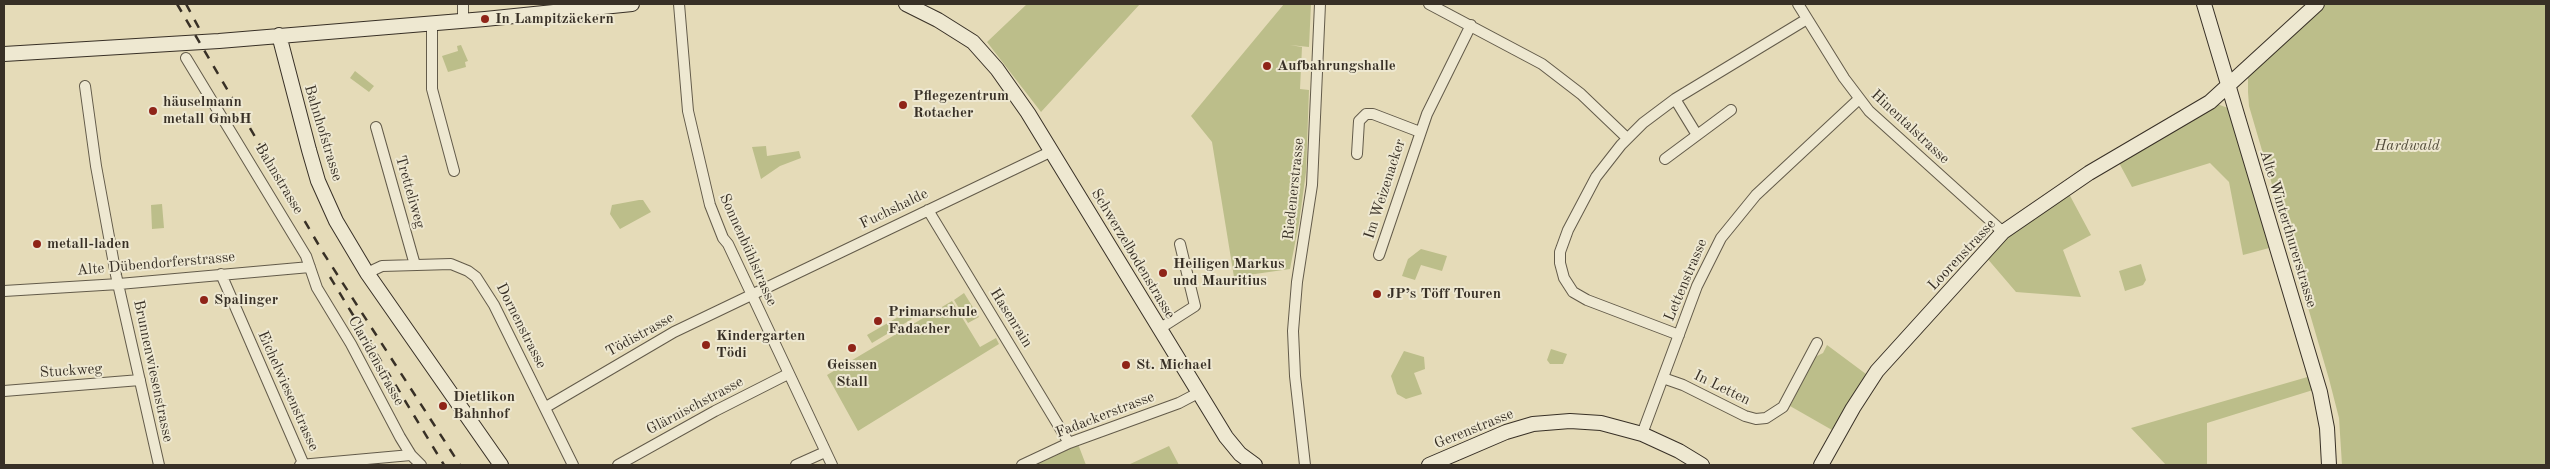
<!DOCTYPE html>
<meta charset="utf-8">
<style>
body{margin:0}
#map{position:relative;width:2550px;height:469px;overflow:hidden;background:#e5dbb8;font-family:"Old Standard TT",serif}
canvas{display:block}
.frame{position:absolute;inset:0;border:5px solid #383026;pointer-events:none}
</style>
<div id="map">
<canvas width="2550" height="469"></canvas>
<div class="frame"></div>
</div>
<script>
const ctx = document.querySelector('canvas').getContext('2d');
ctx.lineJoin = 'round';
function fill(path, color) {
  ctx.fillStyle = color;
  ctx.fill(path, 'evenodd');
}
function toPath(rows) {
  const path = new Path2D();
  for (const r of rows) {
    path.moveTo(r[0], r[1]);
    for (let i = 2; i < r.length; i += 2) path.lineTo(r[i], r[i + 1]);
  }
  return path;
}
function strokePath(path, color, width, dash) {
  ctx.strokeStyle = color;
  ctx.lineWidth = width;
  ctx.lineCap = dash ? 'butt' : 'round';
  ctx.setLineDash(dash || []);
  ctx.stroke(path);
}
function drawText(font, color, halo, rows, align = 'center') {
  ctx.font = font + ' "Old Standard TT",serif';
  ctx.lineWidth = 4;
  ctx.setLineDash([]);
  ctx.textBaseline = 'middle';
  ctx.strokeStyle = halo;
  ctx.fillStyle = color;
  for (const [text, x, y, turn = 0] of rows) {
    ctx.save();
    ctx.translate(x, y);
    ctx.rotate((+turn || 0) * Math.PI / 180);
    ctx.textAlign = isNaN(turn) ? turn : align;
    if (halo) ctx.strokeText(text, 0, 0);
    ctx.fillText(text, 0, 0);
    ctx.restore();
  }
}
fill(toPath([
 [1027,4,1140,4,1041,112,987,42],
 [1284,4,1311,4,1309,47,1290,45,1302,47,1300,89,1309,90,1306,172,1299,223,1290,269,1234,277,1212,142,1191,116],
 [2323,4,2546,4,2546,465,2342,465,2339,418,2329,379,2249,106,2248,92,2248,78,2256,68],
 [461,45,468,61,465,62,466,67,448,72,442,56,458,51,457,46],
 [355,71,374,86,369,92,350,78],
 [2217,104,2228,108,2231,113,2273,247,2243,255,2229,182,2210,163,2132,187,2118,161],
 [766,146,767,156,799,151,801,158,780,166,761,179,752,147],
 [2068,192,2091,235,2063,250,2081,297,2016,292,1986,257,2007,236],
 [639,200,643,200,651,212,620,229,610,214,612,205],
 [162,204,164,228,152,229,151,205],
 [1421,249,1447,256,1442,271,1421,265,1415,280,1402,276,1408,259],
 [2141,264,2146,280,2143,285,2125,291,2119,271],
 [964,293,979,317,968,323,954,300],
 [952,301,980,347,996,338,999,344,858,431,827,375],
 [905,313,909,314,912,319,872,343,867,335],
 [1827,345,1866,374,1832,430,1790,406,1815,357,1823,353],
 [1551,349,1567,354,1563,364,1550,364,1547,360],
 [1404,351,1424,357,1425,369,1414,373,1422,394,1406,399,1397,394,1391,376],
 [2311,376,2313,390,2207,423,2207,465,2166,465,2131,428],
 [1078,444,1086,465,1032,465],
 [1169,446,1179,465,1128,465]
]), '#bcbe8a');
const street = toPath([
 [463,4,463,19],
 [679,4,688,111,710,205,723,238,728,244,832,465],
 [1429,4,1542,64,1581,94,1627,138],
 [1798,4,1844,78,1869,111,2003,232],
 [432,23,432,89,454,171],
 [186,58,306,256,317,288,351,344,400,437,411,455,421,465],
 [85,86,96,166,116,275,159,465],
 [1675,99,1697,135],
 [376,127,415,265],
 [1357,154,1359,121,1366,114,1373,114,1420,132],
 [1665,159,1731,110],
 [928,210,1069,443],
 [1379,255,1427,114,1471,25],
 [367,273,382,266,451,264,468,271,476,277,494,305,573,465],
 [221,274,304,465],
 [4,291,119,284,310,267],
 [1159,329,1195,306,1180,244],
 [1679,335,1587,300,1573,292,1564,278,1560,263,1560,252,1568,230,1596,177,1621,145,1643,123,1675,99,1807,19],
 [1663,378,1683,385,1745,416,1756,419,1766,418,1783,407,1817,343],
 [4,391,140,380],
 [546,407,674,332,1050,152],
 [1642,434,1697,286,1721,238,1756,195,1859,99],
 [300,465,411,455],
 [618,465,715,411,788,374],
 [796,465,825,452],
 [1022,465,1069,443,1179,403,1198,393],
 [1305,465,1295,376,1293,331,1297,282,1312,185,1320,4]
]);
const secondary = toPath([
 [906,4,938,20,973,42,997,69,1028,113,1226,437,1240,454,1255,465],
 [2204,4,2320,392,2327,428,2329,465],
 [279,35,309,150,318,181,336,221,367,273,501,465],
 [4,54,219,41,485,19,632,4],
 [1429,465,1506,432,1533,424,1570,421,1601,423,1642,434,1679,451,1702,465],
 [1821,465,1853,408,1877,371,2003,232,2089,173,2210,102,2317,4]
]);
strokePath(street, '#635b4a', 12);
strokePath(secondary, '#383026', 16);
strokePath(street, '#eee8d1', 10);
strokePath(secondary, '#eee8d1', 14);
strokePath(toPath([
 [177,4,324,254,460,465],
 [186,4,200,30],
 [330,277,444,465]
]), '#383026', 2.5, [9, 9]);
for (const [x, y, r, color] of [
 [485,19,5,"#8f2418"],
 [1267,66,5,"#8f2418"],
 [903,105,5,"#8f2418"],
 [153,111,5,"#8f2418"],
 [37,244,5,"#8f2418"],
 [1163,273,5,"#8f2418"],
 [1377,294,5,"#8f2418"],
 [204,300,5,"#8f2418"],
 [878,321,5,"#8f2418"],
 [706,345,5,"#8f2418"],
 [852,348,5,"#8f2418"],
 [1126,365,5,"#8f2418"],
 [443,406,5,"#8f2418"]
]) {
  const dot = new Path2D();
  dot.arc(x, y, r, 0, 2 * Math.PI);
  ctx.fillStyle = color;
  ctx.fill(dot);
  strokePath(dot, '#eee8d1', 2);
}
drawText('bold 15px', '#383026', '#eee8d1', [
 ["In Lampitzäckern",495,19],
 ["Aufbahrungshalle",1277,66],
 ["Pflegezentrum",913,96],
 ["Rotacher",913,113],
 ["häuselmann",163,102],
 ["metall GmbH",163,119],
 ["metall-laden",47,244],
 ["Heiligen Markus",1173,264],
 ["und Mauritius",1173,281],
 ["JP’s Töff Touren",1387,294],
 ["Spalinger",214,300],
 ["Primarschule",888,312],
 ["Fadacher",888,329],
 ["Kindergarten",716,336],
 ["Tödi",716,353],
 ["Geissen",852,365,"center"],
 ["Stall",852,382,"center"],
 ["St. Michael",1136,365],
 ["Dietlikon",453,397],
 ["Bahnhof",453,414]
], 'left');
drawText('15px', '#383026', '#eee8d1', [
 ["Hinentalstrasse",1910,127,43],
 ["Bahnhofstrasse",323,133,73],
 ["Bahnstrasse",279,179,59],
 ["Riedenerstrasse",1294,189,-84],
 ["Im Weizenacker",1385,189,-72],
 ["Tretteliweg",410,192,74],
 ["Fuchshalde",894,209,-26],
 ["Alte Winterthurerstrasse",2288,229,73],
 ["Sonnenbühlstrasse",748,250,66],
 ["Schwerzelbodenstrasse",1133,254,59],
 ["Loorenstrasse",1962,255,-47],
 ["Alte Dübendorferstrasse",156,264,-5],
 ["Lettenstrasse",1686,280,-67],
 ["Hasenrain",1011,318,58],
 ["Dornenstrasse",521,326,63],
 ["Tödistrasse",640,335,-29],
 ["Claridenstrasse",376,361,61],
 ["Stuckweg",71,371,-4],
 ["Brunnenwiesenstrasse",153,371,78],
 ["In Letten",1722,388,26],
 ["Eichelwiesenstrasse",288,391,66],
 ["Glärnischstrasse",695,406,-28],
 ["Fadackerstrasse",1105,415,-21],
 ["Gerenstrasse",1474,429,-22]
]);
drawText('italic 15px', '#524c3a', '#eee8d1', [
 ["Hardwald",2407,146]
]);
</script>
